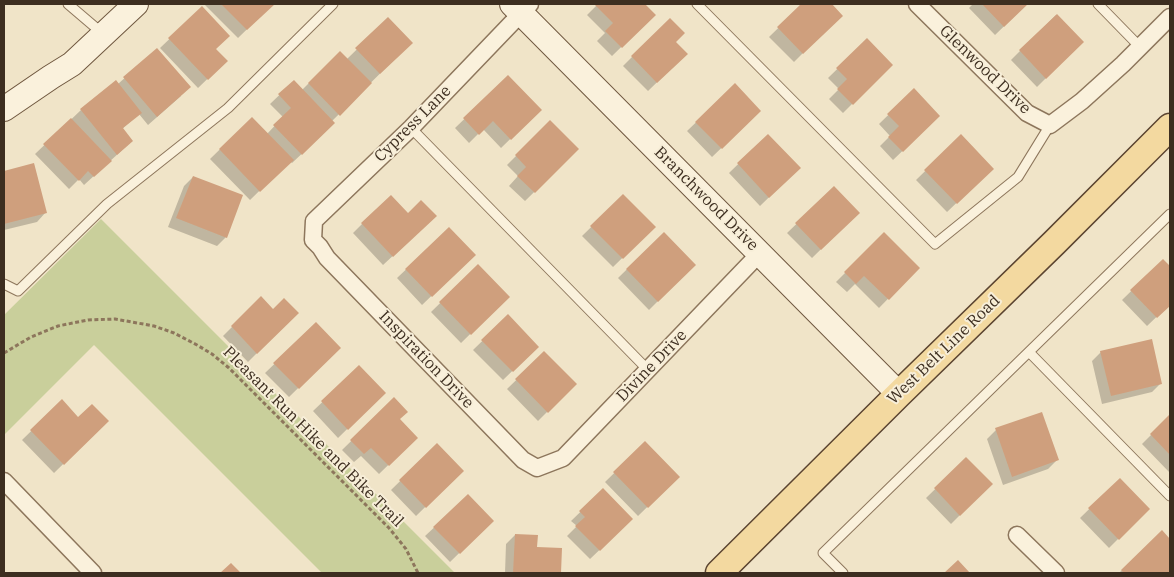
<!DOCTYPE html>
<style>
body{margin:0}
#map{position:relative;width:1174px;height:577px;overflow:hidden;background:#f0e4c8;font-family:"IBM Plex Serif",serif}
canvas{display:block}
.frame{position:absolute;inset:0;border:5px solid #3d2e20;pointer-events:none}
</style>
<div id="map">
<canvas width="1174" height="577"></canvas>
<div class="frame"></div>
</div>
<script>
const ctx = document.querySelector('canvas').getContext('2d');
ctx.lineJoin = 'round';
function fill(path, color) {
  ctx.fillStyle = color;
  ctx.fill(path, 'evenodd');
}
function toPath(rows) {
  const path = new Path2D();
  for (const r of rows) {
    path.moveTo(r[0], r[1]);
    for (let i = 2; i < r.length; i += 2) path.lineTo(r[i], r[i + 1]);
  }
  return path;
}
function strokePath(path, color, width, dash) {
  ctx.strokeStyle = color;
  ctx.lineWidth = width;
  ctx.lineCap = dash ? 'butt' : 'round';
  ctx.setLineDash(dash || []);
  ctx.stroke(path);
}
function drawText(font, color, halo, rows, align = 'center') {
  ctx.font = font + ' "IBM Plex Serif",serif';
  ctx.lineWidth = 4;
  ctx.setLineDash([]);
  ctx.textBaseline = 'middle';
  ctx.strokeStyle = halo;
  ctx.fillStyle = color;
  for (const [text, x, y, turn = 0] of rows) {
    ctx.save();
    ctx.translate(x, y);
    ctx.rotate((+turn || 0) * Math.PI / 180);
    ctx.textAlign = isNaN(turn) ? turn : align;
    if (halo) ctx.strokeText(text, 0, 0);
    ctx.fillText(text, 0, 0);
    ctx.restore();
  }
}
fill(toPath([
 [101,219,455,573,322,573,94,345,4,435,4,315]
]), '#c9cf9b');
fill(toPath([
 [204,4,273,4,238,38],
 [598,4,643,4,654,15,612,56,597,41,605,33,587,15],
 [803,4,830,4,841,15,794,62,769,37],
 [973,4,1027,4,995,35,969,8],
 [202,8,215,49,226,61,198,88,160,48],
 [1056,15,1082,42,1037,87,1011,60],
 [388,19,411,43,332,121,325,132,292,163,290,161,250,200,210,159,252,118,267,134,283,117,270,104,294,81,302,90,340,52,347,59],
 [670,19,674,42,686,54,648,91,623,66],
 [867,40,891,65,843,113,829,99,839,89,828,78],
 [157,49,181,96,148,125,139,114,122,129,132,141,84,185,79,179,69,189,35,154,81,110,118,84],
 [508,77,540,110,501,148,483,129,469,143,455,128],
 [735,85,760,111,712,157,687,131],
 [914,90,939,116,893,160,880,146,890,136,879,124],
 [550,122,578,149,525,201,509,186,518,176,507,165],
 [768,135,799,168,760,206,729,173],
 [961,136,992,169,947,212,916,180],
 [34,165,46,212,37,222,4,230,4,173],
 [193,177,226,237,217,246,168,227,184,186],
 [834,188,858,213,812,258,787,233],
 [623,196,654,227,613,267,582,236],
 [407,214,426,225,383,265,353,233,362,224],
 [449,229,474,255,422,305,397,278],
 [664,233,694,265,649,310,618,278],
 [884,234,918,268,879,308,855,284,847,292,836,282],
 [1163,260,1170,268,1170,304,1147,326,1122,300],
 [478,266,508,297,461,343,431,312],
 [261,298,273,310,297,313,248,362,223,336],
 [508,316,537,347,503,380,473,350],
 [316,324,339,348,289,397,265,373],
 [1101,352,1161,383,1152,392,1102,404,1092,361],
 [544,353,575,384,538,421,507,389],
 [359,367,384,393,338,438,313,411],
 [394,399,398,419,416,438,379,474,361,456,354,462,342,450],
 [62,401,78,418,107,421,54,473,22,440],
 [1170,416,1170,473,1142,444],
 [996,430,1057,460,1048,469,1003,485,987,439],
 [645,443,678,477,638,516,605,482],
 [437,445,462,471,416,516,391,490],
 [966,459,991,484,951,524,926,498],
 [1120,479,1148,509,1109,548,1080,518],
 [603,490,632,519,590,559,567,536,577,526,571,521],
 [468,496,492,521,450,562,425,536],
 [1162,532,1170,541,1170,573,1119,573],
 [515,535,536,549,560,550,560,573,505,573,506,544]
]), '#0003');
fill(toPath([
 [221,4,275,4,247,30],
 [597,4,645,4,656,15,622,48,605,31,613,23,595,5],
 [801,4,832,4,843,16,803,54,777,27],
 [982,4,1028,4,1004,27],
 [202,6,230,36,216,49,228,61,208,80,168,38],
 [1057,14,1084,42,1046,79,1019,50],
 [388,17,413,43,380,74,355,48],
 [670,18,685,33,676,42,688,54,657,83,631,56],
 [867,38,893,65,853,105,837,89,847,79,836,68],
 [157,48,191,87,157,117,123,77],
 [340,51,372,83,340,116,308,83],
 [508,75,542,110,511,140,493,121,479,135,463,118],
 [116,80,142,113,123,128,133,141,117,155,80,109],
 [294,80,335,123,302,155,273,125,291,108,278,94],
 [735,83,761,111,722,149,695,122],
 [914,88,940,116,903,152,888,137,899,126,887,114],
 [252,117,294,160,260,192,219,149],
 [71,118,112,161,94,177,88,171,79,181,43,144],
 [550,120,579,149,535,193,517,176,526,167,515,155],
 [768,134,801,168,769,198,737,163],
 [961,134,994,169,957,204,924,170],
 [34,163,47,213,4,224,4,171],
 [193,176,243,195,227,238,176,218],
 [834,186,860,213,821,250,795,223],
 [623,194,656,227,623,259,590,226],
 [391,195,408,213,421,200,437,216,393,257,361,223],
 [449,227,476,255,432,297,405,269],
 [664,232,696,265,658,302,626,269],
 [884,232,920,268,889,300,864,276,856,284,844,272],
 [1163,259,1170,266,1170,306,1157,318,1130,290],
 [478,264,510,297,471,335,439,302],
 [261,296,273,309,284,298,299,313,257,354,231,326],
 [508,314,539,347,513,372,481,340],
 [316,322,341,348,299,389,273,363],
 [1152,339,1162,384,1111,396,1100,351],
 [544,351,577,384,548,413,515,379],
 [359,365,386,393,348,430,321,401],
 [394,397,408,412,400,419,418,438,389,466,371,448,364,454,350,440],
 [62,399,78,417,92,404,109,421,64,465,30,430],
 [1042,412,1059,460,1012,477,995,428],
 [1170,414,1170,455,1150,434],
 [645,441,680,477,648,508,613,472],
 [437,443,464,471,426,508,399,480],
 [966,457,993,484,960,516,934,488],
 [1120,478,1150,509,1119,540,1088,508],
 [603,488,633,519,600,551,575,526,585,517,579,511],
 [468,494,494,521,460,554,433,527],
 [1162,530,1170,539,1170,573,1124,573,1121,570],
 [515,534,538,535,537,547,562,548,561,573,513,573],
 [958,560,970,573,944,573],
 [231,563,241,573,220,573]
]), '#cf9f7d');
const lane = toPath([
 [68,4,102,33],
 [697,4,935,244,1018,177,1050,125],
 [1098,4,1140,47],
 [411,128,648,370],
 [4,284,18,291,107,204,228,108,333,4],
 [1029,352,1170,496],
 [843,573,823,553,1170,214]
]);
const street = toPath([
 [530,4,411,128,314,221,313,240,320,247,327,258,523,460,537,468,563,458,760,253],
 [917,4,1027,113,1050,125,1082,101,1123,64,1170,17],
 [4,481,93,573],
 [1017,535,1056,573]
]);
const secondary = toPath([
 [512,4,899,394],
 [4,109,51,77,72,64,136,4]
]);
const primary = toPath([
 [719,573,899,394,1054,243,1170,127]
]);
strokePath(lane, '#8d765c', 11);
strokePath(street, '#8d765c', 19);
strokePath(secondary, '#6f573f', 26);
strokePath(primary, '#5b4430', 29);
strokePath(toPath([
 [4,353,31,337,58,326,88,320,115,319,154,326,174,333,197,345,212,354,229,368,389,528,406,549,418,573]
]), '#8d765c', 3, [4, 2.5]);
strokePath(lane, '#faf1dc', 9);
strokePath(street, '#faf1dc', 16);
strokePath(secondary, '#faf1dc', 24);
strokePath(primary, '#f3d9a0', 26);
drawText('16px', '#3d2e20', '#f7eed8', [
 ["Glenwood Drive",985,70,44],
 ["Cypress Lane",413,124,-45],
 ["Branchwood Drive",706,199,45],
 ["West Belt Line Road",944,350,-44],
 ["Inspiration Drive",426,360,46],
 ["Divine Drive",652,366,-46],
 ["Pleasant Run Hike and Bike Trail",313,437,45]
]);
</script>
